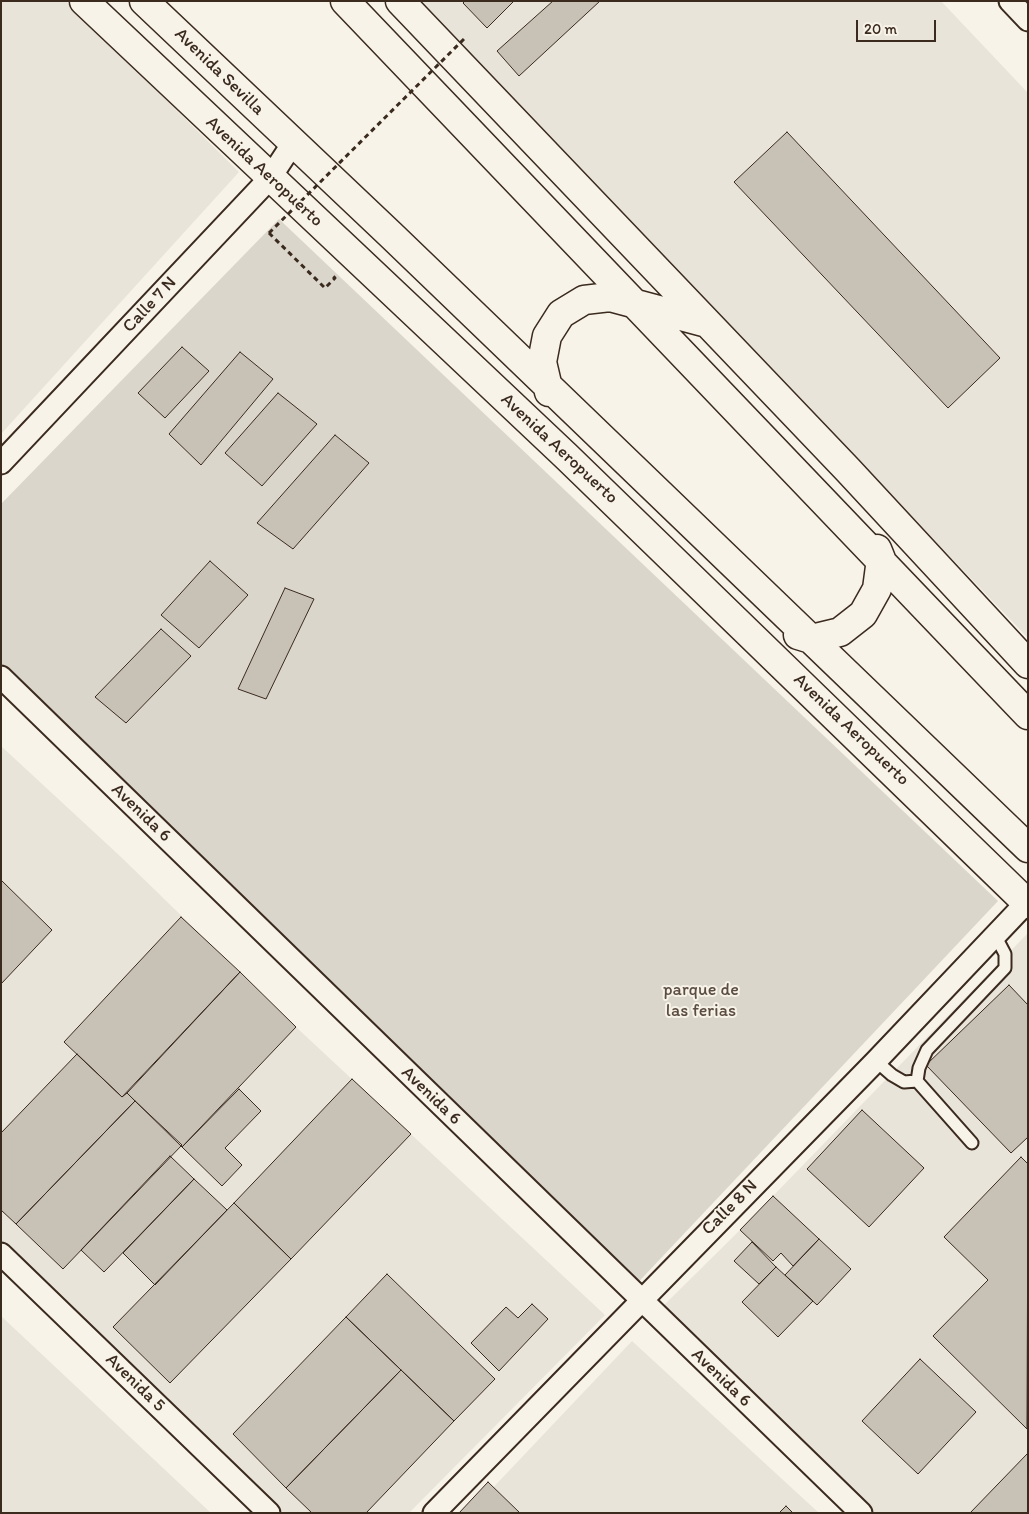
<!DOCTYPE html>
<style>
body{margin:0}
#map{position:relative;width:1029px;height:1514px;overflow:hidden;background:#f7f3e8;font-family:Itim,sans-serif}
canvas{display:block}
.frame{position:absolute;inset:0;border:2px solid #3b2a1e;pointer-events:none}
.scale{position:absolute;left:856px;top:20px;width:80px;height:22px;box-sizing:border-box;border:2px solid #3b2a1e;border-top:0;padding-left:6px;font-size:15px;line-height:18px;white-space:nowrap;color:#3b2a1e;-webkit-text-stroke:4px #f7f3e8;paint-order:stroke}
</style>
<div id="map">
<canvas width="1029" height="1514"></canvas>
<div class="frame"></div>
<div class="scale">20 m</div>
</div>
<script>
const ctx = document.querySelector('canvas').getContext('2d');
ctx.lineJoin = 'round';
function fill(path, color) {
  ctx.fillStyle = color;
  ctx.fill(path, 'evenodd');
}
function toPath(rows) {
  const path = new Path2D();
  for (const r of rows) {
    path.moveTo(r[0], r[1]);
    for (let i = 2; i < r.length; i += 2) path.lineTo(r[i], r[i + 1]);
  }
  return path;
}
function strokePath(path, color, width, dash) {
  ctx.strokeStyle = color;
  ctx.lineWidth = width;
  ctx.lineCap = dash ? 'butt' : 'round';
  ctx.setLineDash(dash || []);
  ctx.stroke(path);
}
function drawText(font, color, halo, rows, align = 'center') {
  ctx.font = font + ' Itim,sans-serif';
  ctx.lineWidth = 4;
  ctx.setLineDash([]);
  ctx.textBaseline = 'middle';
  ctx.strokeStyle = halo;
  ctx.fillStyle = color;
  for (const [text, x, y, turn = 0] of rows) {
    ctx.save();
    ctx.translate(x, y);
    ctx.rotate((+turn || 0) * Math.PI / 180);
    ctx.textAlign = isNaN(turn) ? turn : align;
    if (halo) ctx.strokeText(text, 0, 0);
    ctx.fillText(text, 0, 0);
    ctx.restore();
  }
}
fill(toPath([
 [1,1,66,1,239,172,1,434],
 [418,1,941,1,1028,93,1028,638],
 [1,746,121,857,296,1027,605,1315,409,1513,284,1513,1,1253],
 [1028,933,1028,1513,869,1513,655,1314,740,1230],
 [1,1316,211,1513,1,1513],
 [632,1341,819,1513,469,1513]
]), '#e9e4d9');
fill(toPath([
 [279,219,998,901,629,1292,1,694,1,504]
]), '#dbd6cb');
const building = toPath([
 [465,1,514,1,487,28,463,3,465,1],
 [553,1,600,1,519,76,497,51,553,1],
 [787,132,1000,358,948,408,734,182,787,132],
 [182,347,209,371,165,418,138,393,182,347],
 [240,352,273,379,201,465,169,434,240,352],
 [278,393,317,424,262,486,225,453,278,393],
 [335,435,369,463,293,549,257,523,335,435],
 [210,561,248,595,199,648,161,615,210,561],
 [285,588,314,599,266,699,238,689,285,588],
 [161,629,191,656,126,723,95,697,161,629],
 [1,880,52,930,1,984,1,880],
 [181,917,240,972,122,1097,64,1042,181,917],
 [240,972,296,1027,182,1147,127,1093,240,972],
 [1009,985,1028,1005,1028,1137,1011,1153,926,1065,1009,985],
 [77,1054,122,1097,127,1093,135,1101,16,1224,1,1210,1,1133,77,1054],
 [352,1079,411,1134,291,1259,234,1203,352,1079],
 [239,1089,261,1111,225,1148,242,1165,222,1186,182,1147,239,1089],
 [135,1101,182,1145,63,1269,16,1224,135,1101],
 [862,1110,924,1168,869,1227,807,1169,862,1110],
 [170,1156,194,1179,104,1272,81,1250,170,1156],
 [1021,1157,1028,1164,1027,1429,933,1336,988,1280,944,1237,1021,1157],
 [194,1179,227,1210,155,1285,123,1253,194,1179],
 [773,1196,819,1239,793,1266,781,1253,773,1261,740,1230,773,1196],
 [234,1203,291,1259,170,1383,113,1327,234,1203],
 [819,1239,851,1269,817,1305,785,1275,819,1239],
 [752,1242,776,1267,759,1284,734,1261,752,1242],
 [776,1267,813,1301,778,1337,742,1302,776,1267],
 [387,1274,495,1379,454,1421,346,1317,387,1274],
 [532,1304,548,1319,499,1371,471,1343,506,1307,518,1318,532,1304],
 [346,1317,401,1370,286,1488,233,1434,346,1317],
 [920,1359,976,1412,918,1474,862,1421,920,1359],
 [401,1370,454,1421,366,1513,312,1513,286,1488,401,1370],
 [1028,1453,1028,1513,970,1513,1028,1453],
 [488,1482,520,1513,459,1513,488,1482],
 [786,1506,793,1513,779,1513,786,1506]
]);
fill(building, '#c8c1b6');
strokePath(building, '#3b2a1e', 1);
const lane = toPath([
 [876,1061,892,1075,904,1082,917,1081],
 [972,1143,917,1081,919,1068,927,1050,1005,968,1005,954,995,935]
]);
const street = toPath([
 [1010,1,1028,20],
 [1,463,270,178,293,143],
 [1,677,861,1513],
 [1,1254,269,1513],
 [434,1513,876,1061,1026,903]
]);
const secondary = toPath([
 [84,1,566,456,1028,904],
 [144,1,391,235,1028,848],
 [345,1,1028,715],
 [400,1,848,470,1028,664],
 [549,392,542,362,547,336,561,314,584,300,610,297,707,323],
 [798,635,811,639,840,632,863,614,877,589,881,559,877,549]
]);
strokePath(lane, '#3b2a1e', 15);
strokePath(street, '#3b2a1e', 25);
strokePath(secondary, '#3b2a1e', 31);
strokePath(toPath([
 [269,233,325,288,335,278,333,276]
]), '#3b2a1e', 3, [5, 4]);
strokePath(lane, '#f7f3e8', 11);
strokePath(street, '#f7f3e8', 21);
strokePath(secondary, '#f7f3e8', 28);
strokePath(toPath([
 [269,233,466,37]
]), '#3b2a1e', 3, [5, 4]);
drawText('18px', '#3b2a1e', '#f7f3e8', [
 ["Avenida Sevilla",219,72,44],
 ["Avenida Aeropuerto",264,172,43],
 ["Calle 7 N",150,305,-47],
 ["Avenida Aeropuerto",559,449,43],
 ["Avenida Aeropuerto",851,730,44],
 ["Avenida 6",141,813,44],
 ["Avenida 6",431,1096,44],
 ["Calle 8 N",730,1208,-45],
 ["Avenida 6",721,1378,44],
 ["Avenida 5",135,1383,44]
]);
drawText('18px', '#5b4c41', '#f7f3e8', [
 ["parque de",701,990],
 ["las ferias",701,1011]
]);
</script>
